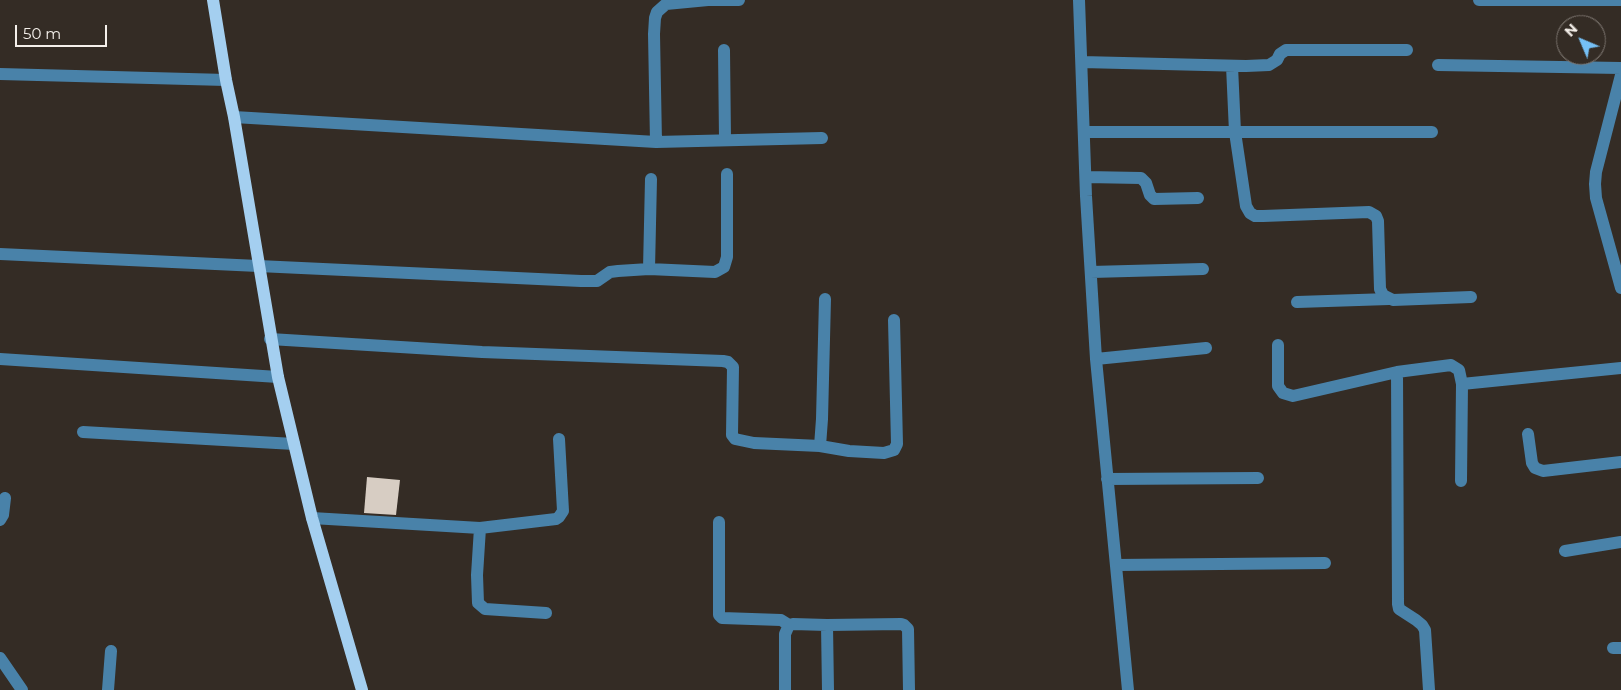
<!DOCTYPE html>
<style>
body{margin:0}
#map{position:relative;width:1621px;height:690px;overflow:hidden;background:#342c25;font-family:Montserrat,sans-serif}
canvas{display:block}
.north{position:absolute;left:1556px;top:15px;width:50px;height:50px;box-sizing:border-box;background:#342c25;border:1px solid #817a74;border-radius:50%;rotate:315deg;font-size:14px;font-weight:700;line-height:20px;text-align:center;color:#f5f0eb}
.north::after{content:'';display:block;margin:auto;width:18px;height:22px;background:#75c0f6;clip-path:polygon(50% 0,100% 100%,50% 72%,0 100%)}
.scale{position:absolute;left:15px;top:25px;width:92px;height:22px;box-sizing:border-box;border:2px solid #f5f0eb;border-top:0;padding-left:6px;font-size:15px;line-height:18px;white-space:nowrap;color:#f5f0eb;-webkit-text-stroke:4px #342c25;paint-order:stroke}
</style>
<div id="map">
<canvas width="1621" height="690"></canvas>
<div class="north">N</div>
<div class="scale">50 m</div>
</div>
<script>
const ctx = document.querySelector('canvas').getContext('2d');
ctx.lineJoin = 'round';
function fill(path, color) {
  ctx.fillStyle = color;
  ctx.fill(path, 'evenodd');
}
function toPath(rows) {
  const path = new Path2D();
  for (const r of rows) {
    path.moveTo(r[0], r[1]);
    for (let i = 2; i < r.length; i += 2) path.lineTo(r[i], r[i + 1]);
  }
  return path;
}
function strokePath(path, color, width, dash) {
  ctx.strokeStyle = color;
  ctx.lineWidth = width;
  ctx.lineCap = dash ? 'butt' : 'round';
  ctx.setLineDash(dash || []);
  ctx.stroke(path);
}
fill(toPath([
 [367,477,400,480,396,515,364,513]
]), '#d7cdc3');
strokePath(toPath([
 [1079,0,1086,196,1096,359,1128,690],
 [1479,0,1621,0],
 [724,50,725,139],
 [1082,62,1246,66,1269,65,1277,60,1280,54,1286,50,1407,50],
 [1438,65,1621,68],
 [1232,66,1235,132,1246,206,1250,213,1255,216,1263,216,1369,212,1376,216,1378,221,1380,289,1383,295,1393,300,1471,297],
 [0,74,226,80],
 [1621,75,1596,172,1595,184,1596,198,1621,288],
 [234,117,656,142,822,138],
 [1085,132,1432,132],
 [656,142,654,34,655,18,657,12,666,4,708,0,739,0],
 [1086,177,1141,178,1146,183,1150,195,1154,199,1198,198],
 [0,254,581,281,597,281,610,272,618,271,649,269,715,272,724,267,727,257,727,174],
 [649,269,651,179],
 [1091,272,1203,269],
 [1297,302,1389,299],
 [270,339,482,352,723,361,728,362,733,367,732,435,735,439,754,443,820,446,849,451,884,453,894,450,897,444,894,320],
 [1278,345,1278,386,1283,393,1293,396,1397,372,1451,365,1459,370,1462,384,1621,368],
 [0,359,278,377],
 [1096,359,1206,348],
 [1397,372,1398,604,1399,609,1416,620,1422,625,1425,630,1429,690],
 [83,432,294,444],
 [1528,434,1532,463,1535,468,1543,471,1621,462],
 [820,446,822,419,825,299],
 [1107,479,1258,478],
 [1461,481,1462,384],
 [312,518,480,528,556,519,559,517,563,511,559,439],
 [0,520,3,515,5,498],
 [719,522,719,615,722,618,781,620,789,625],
 [480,528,477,575,478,603,485,609,546,613],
 [1565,551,1621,542],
 [1116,565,1325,563],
 [827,625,828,690],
 [1613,648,1621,648],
 [0,658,22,690],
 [108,690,111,651],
 [785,690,785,634,789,625,793,624,827,625,901,624,904,625,908,629,909,690]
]), '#4982a9', 12);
strokePath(toPath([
 [213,0,226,80,234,117,278,377,312,518,362,690]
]), '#a4cff0', 12);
</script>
